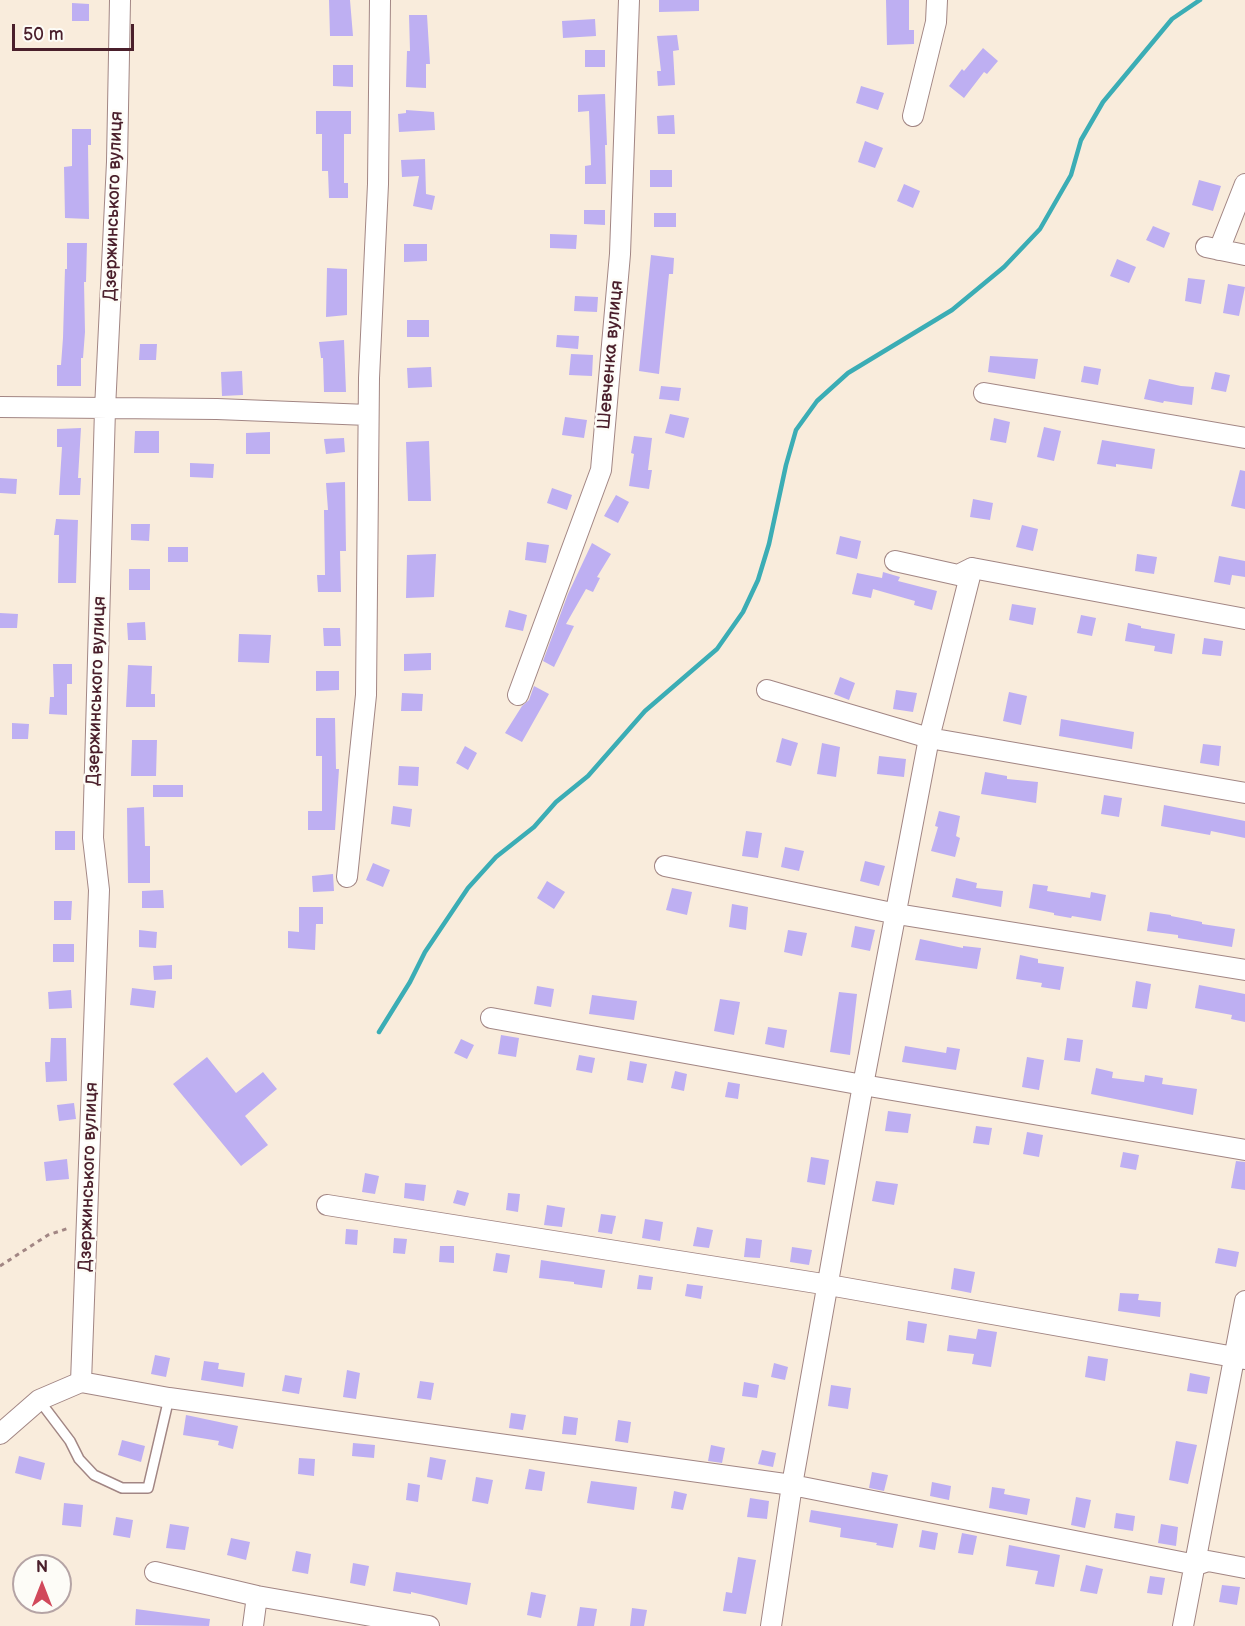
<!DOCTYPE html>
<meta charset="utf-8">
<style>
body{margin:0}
#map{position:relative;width:1245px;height:1626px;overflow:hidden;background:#f9ecdc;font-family:"Balsamiq Sans",sans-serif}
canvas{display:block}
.north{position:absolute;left:12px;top:1554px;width:60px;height:60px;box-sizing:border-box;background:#fdfcf7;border:2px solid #b5a4a5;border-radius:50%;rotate:0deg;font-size:16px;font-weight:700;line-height:24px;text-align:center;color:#4a1f2b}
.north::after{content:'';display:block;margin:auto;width:21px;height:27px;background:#d1495b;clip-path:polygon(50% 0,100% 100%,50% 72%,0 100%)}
.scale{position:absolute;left:12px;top:24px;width:122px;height:27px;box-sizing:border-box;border:3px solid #4a1f2b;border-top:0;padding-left:8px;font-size:18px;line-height:21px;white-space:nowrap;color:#4a1f2b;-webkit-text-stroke:4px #fdfcf7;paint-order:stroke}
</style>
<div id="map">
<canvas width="1245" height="1626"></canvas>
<div class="north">N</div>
<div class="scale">50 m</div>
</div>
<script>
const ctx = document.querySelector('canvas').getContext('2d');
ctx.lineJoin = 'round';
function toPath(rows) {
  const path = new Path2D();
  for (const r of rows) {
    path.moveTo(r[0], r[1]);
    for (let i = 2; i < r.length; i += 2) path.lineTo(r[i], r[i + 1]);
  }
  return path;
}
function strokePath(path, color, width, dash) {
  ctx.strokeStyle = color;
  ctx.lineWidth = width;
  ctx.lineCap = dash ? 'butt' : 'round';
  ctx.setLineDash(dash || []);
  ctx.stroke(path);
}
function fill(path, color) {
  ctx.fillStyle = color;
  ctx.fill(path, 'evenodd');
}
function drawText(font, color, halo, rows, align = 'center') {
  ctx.font = font + ' "Balsamiq Sans",sans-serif';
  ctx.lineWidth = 5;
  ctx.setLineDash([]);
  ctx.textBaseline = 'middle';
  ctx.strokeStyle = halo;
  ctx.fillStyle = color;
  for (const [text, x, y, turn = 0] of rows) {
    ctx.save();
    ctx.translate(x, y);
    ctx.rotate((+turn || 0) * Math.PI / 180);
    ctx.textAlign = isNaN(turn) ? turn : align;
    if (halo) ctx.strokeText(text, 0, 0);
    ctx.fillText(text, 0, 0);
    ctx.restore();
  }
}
strokePath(toPath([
 [379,1032,410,982,425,952,468,888,496,857,534,827,556,802,588,776,645,711,717,649,743,612,758,580,769,544,786,465,796,430,817,401,848,373,952,310,1004,267,1040,229,1071,175,1081,140,1103,102,1172,19,1200,0]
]), '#3badb5', 4.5);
fill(toPath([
 [329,0,350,0,353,36,330,36],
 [659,0,699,0,699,11,659,12],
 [886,0,909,0,909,30,914,30,914,44,887,45],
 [72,3,89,4,89,21,72,21],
 [409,15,427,15,430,64,426,64,426,88,406,87,407,51,410,51],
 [595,19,596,36,563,38,562,21],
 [677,35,679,50,673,51,675,85,658,86,657,71,661,71,657,36],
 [983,48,998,61,987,74,984,72,964,98,949,86,962,69,964,71],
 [585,50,605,50,605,67,585,67],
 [333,65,353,65,353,87,333,86],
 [861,86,884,93,878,110,856,103],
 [605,94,607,145,605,145,606,184,585,184,585,166,591,165,589,111,578,112,578,95],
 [406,110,434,112,435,130,399,132,398,114,406,113],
 [316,111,351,111,351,134,344,134,344,183,348,183,348,198,329,198,328,171,322,171,322,134,316,134],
 [674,115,675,134,658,134,657,116],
 [72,129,91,129,91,145,88,145,89,219,65,218,64,167,72,166],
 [865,141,883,148,875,168,858,162],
 [425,159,426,194,435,196,432,210,413,206,419,176,402,177,401,160],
 [650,170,672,170,672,187,650,187],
 [1199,180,1221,186,1213,211,1192,205],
 [904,184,920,191,913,208,897,201],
 [584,210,605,210,605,225,584,224],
 [654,213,676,213,676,227,654,227],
 [1153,226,1170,233,1164,248,1146,240],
 [550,234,577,235,576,249,550,248],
 [67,243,87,243,86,282,84,282,85,332,83,358,81,358,81,386,57,386,57,365,61,365,63,338,65,269,67,269],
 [404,244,427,244,427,261,404,262],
 [651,255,674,258,673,274,669,274,659,374,639,371],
 [1117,259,1136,267,1129,283,1110,276],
 [327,268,347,269,347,315,326,317],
 [1188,278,1205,280,1201,304,1185,301],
 [1228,284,1245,287,1239,316,1223,313],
 [575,296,598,297,597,312,574,311],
 [407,320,429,320,429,337,407,337],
 [557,335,579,336,578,349,556,347],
 [344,340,346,392,324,392,323,358,321,358,319,342],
 [140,344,157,344,156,360,139,360],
 [571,354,593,355,592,376,569,375],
 [990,356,1038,359,1035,379,988,372],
 [1084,366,1101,369,1098,385,1081,382],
 [431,367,432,387,408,388,407,368],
 [242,371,243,395,222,396,221,372],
 [1215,372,1230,375,1226,392,1211,389],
 [1149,379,1181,386,1194,387,1192,405,1164,401,1163,403,1144,399],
 [661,386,681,388,679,401,659,399],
 [670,414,689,418,684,438,665,433],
 [565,417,587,420,584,438,562,435],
 [994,418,1010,422,1006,443,990,440],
 [1044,427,1061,431,1054,461,1037,457],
 [81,428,78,478,81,478,80,495,59,495,62,447,57,447,57,429],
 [135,431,159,431,159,453,134,453],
 [270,432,270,454,246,454,246,433],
 [634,436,652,438,648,470,652,470,649,489,629,486,634,454,631,453],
 [344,438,345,452,326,454,324,439],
 [1102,440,1155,449,1152,469,1116,464,1116,467,1097,464],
 [429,441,431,501,408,501,406,442],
 [190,463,214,464,213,478,190,477],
 [1240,470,1245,471,1245,509,1231,506],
 [0,478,17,479,16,494,0,493],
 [345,482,346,551,340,551,341,592,318,592,317,575,325,575,324,510,328,510,326,483],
 [552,488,572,495,567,510,547,503],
 [616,495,629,502,618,523,604,516],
 [973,499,993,503,990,520,970,517],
 [56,519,78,520,76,583,58,583,59,535,54,535],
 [131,524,150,524,149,541,131,540],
 [1022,525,1038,529,1033,551,1016,547],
 [840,536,861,541,857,559,836,554],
 [527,542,549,545,546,563,525,560],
 [592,543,611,554,597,577,600,578,593,592,586,589,566,624,574,626,554,667,543,661,568,594],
 [168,547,188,547,188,562,168,562],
 [436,554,434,597,406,598,407,555],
 [1137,554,1157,557,1154,574,1135,571],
 [1219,556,1245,561,1245,577,1232,575,1230,585,1214,582],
 [129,569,150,569,150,590,129,590],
 [883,572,900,577,898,581,937,591,932,610,914,605,915,601,873,589,871,598,852,594,857,573,882,578],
 [1012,604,1036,608,1033,625,1009,620],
 [509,610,527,615,523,631,505,627],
 [0,613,18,614,17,628,0,628],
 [1081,615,1096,618,1092,636,1077,633],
 [145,622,146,640,128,640,127,623],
 [1128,623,1141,626,1141,628,1175,634,1172,654,1154,651,1155,646,1125,641],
 [323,628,340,628,341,646,324,646],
 [239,634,271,635,269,663,238,662],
 [1204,638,1223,641,1221,656,1202,654],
 [431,653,431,670,404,671,404,654],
 [53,664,72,664,72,684,67,684,67,715,49,714,50,697,54,697],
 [128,665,152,666,151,694,155,694,155,707,126,707],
 [316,671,339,671,339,690,316,691],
 [840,677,855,683,849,700,834,694],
 [534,686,549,694,522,742,505,733,522,706,529,700],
 [896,690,917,693,913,712,893,709],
 [1009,692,1027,696,1021,725,1003,721],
 [402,693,423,694,422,711,401,711],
 [316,718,335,718,336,769,339,769,335,830,308,830,308,811,322,811,322,756,316,756],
 [1061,719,1134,732,1132,749,1059,736],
 [12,723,29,724,28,739,12,739],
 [782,738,798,743,791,766,776,762],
 [132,740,157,740,156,776,131,776],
 [822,743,840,747,836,777,817,774],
 [1203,744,1221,746,1219,766,1200,763],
 [465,746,477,753,468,770,456,763],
 [879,756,906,759,904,777,877,774],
 [399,766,419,767,418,786,398,785],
 [985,772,1007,776,1007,779,1038,782,1036,803,981,794],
 [153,785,183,785,183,797,153,797],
 [1104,795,1122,798,1119,817,1101,814],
 [1164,805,1245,821,1245,838,1211,831,1210,835,1161,826],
 [393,806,412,809,410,827,391,824],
 [144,807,145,846,150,846,150,883,128,883,127,808],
 [939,811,960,816,956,836,960,838,955,857,931,851,938,827,935,826],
 [55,831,75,831,75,850,55,850],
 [746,831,762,833,758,858,742,856],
 [785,847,804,851,799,871,781,867],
 [865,861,885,866,879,886,860,881],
 [373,863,390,870,383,887,366,880],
 [333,874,334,891,313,892,312,876],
 [956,878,977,883,976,888,1003,891,1001,907,952,897],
 [547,881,565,892,554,909,537,898],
 [1033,884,1048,886,1047,891,1090,898,1091,892,1106,895,1101,921,1072,916,1071,918,1054,915,1054,913,1029,908],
 [672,888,692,892,687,915,666,910],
 [163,890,164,908,142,908,142,891],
 [54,901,72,901,71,920,54,920],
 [732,904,748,907,746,930,729,927],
 [299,907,323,907,323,924,316,924,315,950,288,948,288,931,299,932],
 [1150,912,1171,915,1171,916,1202,922,1202,924,1235,929,1232,947,1178,938,1178,935,1147,931],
 [855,926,875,930,870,951,851,947],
 [139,930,157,932,156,948,139,947],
 [788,930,807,933,802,956,784,952],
 [920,939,963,948,963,946,981,948,977,969,915,960],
 [53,944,74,944,74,962,53,962],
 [1020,955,1038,959,1038,963,1064,967,1060,990,1041,987,1042,983,1016,979],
 [172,965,172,979,154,980,153,966],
 [1136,981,1151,984,1147,1009,1132,1007],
 [1199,985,1245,994,1245,1022,1231,1019,1232,1015,1195,1008],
 [537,986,554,989,551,1007,534,1004],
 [132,988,156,991,154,1008,130,1005],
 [71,990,72,1008,49,1009,48,992],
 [839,992,857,994,850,1055,830,1052],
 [592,995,637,1001,634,1020,589,1014],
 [720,999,740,1002,734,1035,714,1031],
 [768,1027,787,1030,784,1048,765,1044],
 [501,1035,519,1038,516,1057,498,1054],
 [51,1038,66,1038,67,1081,46,1082,45,1062,50,1062],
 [1067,1038,1083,1040,1080,1062,1064,1060],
 [461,1039,474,1045,467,1059,454,1053],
 [905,1046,946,1053,947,1047,960,1049,956,1070,902,1062],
 [579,1055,595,1058,592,1073,576,1070],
 [207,1057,236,1093,263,1072,277,1089,245,1116,268,1145,241,1166,173,1084],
 [1027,1057,1044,1060,1039,1090,1022,1087],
 [630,1061,647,1064,643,1083,627,1080],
 [1096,1068,1113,1072,1112,1078,1144,1082,1145,1075,1163,1078,1162,1084,1197,1089,1193,1115,1091,1094],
 [675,1071,687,1074,684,1091,671,1088],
 [728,1082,740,1084,738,1099,725,1097],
 [74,1103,76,1119,59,1121,57,1105],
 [888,1111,911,1114,908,1133,885,1131],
 [976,1126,992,1128,989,1145,973,1143],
 [1027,1132,1043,1135,1039,1157,1023,1154],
 [1123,1152,1139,1155,1136,1170,1120,1167],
 [811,1157,829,1160,825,1185,807,1182],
 [67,1159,69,1179,46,1181,44,1162],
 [1236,1161,1245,1162,1245,1190,1231,1188],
 [365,1173,379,1176,375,1194,362,1192],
 [876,1181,898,1184,894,1205,872,1201],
 [405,1183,426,1185,424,1201,404,1198],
 [457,1190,469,1193,465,1206,453,1203],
 [508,1193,520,1194,518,1212,506,1210],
 [547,1205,565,1208,562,1227,544,1225],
 [601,1214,616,1216,612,1234,598,1232],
 [645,1219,663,1222,660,1241,642,1238],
 [697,1227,713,1230,709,1248,693,1246],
 [346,1229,358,1230,357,1245,345,1244],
 [394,1238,407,1239,405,1254,393,1253],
 [746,1238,762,1240,760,1258,744,1257],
 [440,1246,454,1246,454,1263,439,1262],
 [792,1247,812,1250,809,1265,790,1262],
 [1218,1248,1239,1252,1236,1267,1215,1263],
 [496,1253,510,1255,507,1273,493,1271],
 [541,1260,605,1270,602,1288,574,1284,574,1282,539,1278],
 [954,1268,975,1272,971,1293,951,1289],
 [639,1275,653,1277,651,1290,637,1289],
 [687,1284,703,1286,701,1299,685,1296],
 [1120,1293,1139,1294,1138,1300,1161,1302,1160,1317,1118,1311],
 [908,1321,927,1324,924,1343,906,1340],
 [978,1329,997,1332,991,1367,972,1364,974,1354,947,1351,949,1335,976,1339],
 [155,1355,170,1358,166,1377,151,1374],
 [1088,1356,1108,1359,1105,1381,1085,1377],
 [204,1361,219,1363,218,1369,245,1373,243,1387,201,1380],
 [774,1363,788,1367,785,1380,771,1377],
 [347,1370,360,1373,356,1399,343,1397],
 [1190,1373,1210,1377,1207,1394,1187,1391],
 [285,1375,302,1378,299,1394,282,1391],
 [420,1381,434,1383,431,1400,417,1398],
 [744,1382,759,1385,757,1398,742,1396],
 [831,1385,851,1388,848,1409,828,1406],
 [511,1413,526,1415,523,1430,509,1428],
 [186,1415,238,1426,233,1449,218,1445,219,1441,183,1435],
 [564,1416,578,1418,576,1435,562,1434],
 [618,1420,631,1422,628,1443,615,1441],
 [122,1440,145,1446,141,1462,118,1455],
 [1176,1441,1197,1445,1188,1484,1169,1480],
 [353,1443,375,1445,374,1458,352,1456],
 [711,1445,725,1448,722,1463,708,1461],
 [762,1450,776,1453,773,1467,758,1464],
 [19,1456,45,1463,41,1480,15,1473],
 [430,1457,446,1460,442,1480,427,1477],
 [299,1458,315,1459,314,1476,298,1474],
 [529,1469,545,1472,542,1491,525,1489],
 [872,1472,888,1475,884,1491,869,1488],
 [476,1477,493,1480,488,1504,472,1501],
 [591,1481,637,1487,634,1510,587,1503],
 [932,1482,951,1486,949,1500,930,1496],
 [408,1483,420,1485,418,1502,406,1500],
 [992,1487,1005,1489,1004,1494,1030,1499,1027,1515,989,1508],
 [674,1491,687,1494,683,1510,671,1508],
 [1076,1497,1091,1500,1085,1528,1071,1525],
 [750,1498,769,1501,767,1519,747,1517],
 [64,1503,83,1505,81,1527,62,1525],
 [811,1510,898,1524,893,1548,876,1545,877,1543,840,1537,841,1528,809,1522],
 [1116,1513,1135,1516,1133,1531,1114,1528],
 [116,1517,133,1520,130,1538,113,1535],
 [170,1524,189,1527,185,1550,166,1548],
 [1161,1524,1178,1527,1176,1546,1158,1543],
 [922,1530,938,1533,935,1550,919,1547],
 [962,1533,977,1536,973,1555,958,1553],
 [231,1538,250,1542,246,1560,227,1555],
 [1009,1545,1060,1555,1054,1587,1035,1584,1038,1571,1006,1566],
 [296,1551,311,1554,308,1574,292,1571],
 [738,1557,756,1560,746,1614,723,1611,726,1592,732,1593],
 [353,1563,369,1566,365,1586,350,1583],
 [1086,1565,1103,1569,1097,1594,1080,1591],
 [396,1572,471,1583,467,1605,411,1592,411,1594,393,1591],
 [1150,1576,1165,1578,1162,1595,1147,1593],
 [1222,1585,1240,1587,1237,1605,1219,1602],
 [531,1592,546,1595,541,1618,527,1615],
 [580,1607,597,1609,594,1626,577,1626],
 [632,1608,647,1610,644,1626,630,1626],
 [136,1609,210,1619,209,1626,135,1625]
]), '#beaff2');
const service = toPath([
 [39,1400,70,1441,79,1459,94,1475,122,1488,148,1488,169,1398]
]);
const minor = toPath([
 [913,116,936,22,937,0],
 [1206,247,1245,255],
 [1219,250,1245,184],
 [984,393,1245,438],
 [0,407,217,409,368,415],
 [895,561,958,575,972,568,1245,619],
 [767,690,929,738,1245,793],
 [518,695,601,470,620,254,629,0],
 [665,866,897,914,1245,970],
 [347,877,366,695,369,378,378,184,380,0],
 [491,1018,863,1085,1245,1150],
 [327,1205,829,1285,1245,1359],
 [81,1382,99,890,93,838,105,409,117,162,120,0],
 [0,1434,39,1400,81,1382,169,1398,792,1485,1196,1565,1208,1561,1245,1568],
 [155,1572,257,1596,429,1626],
 [253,1626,257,1596],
 [771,1626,792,1485,863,1085,929,738,972,568],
 [1183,1626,1245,1301]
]);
strokePath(service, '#a28684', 12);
strokePath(minor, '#a28684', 22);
strokePath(toPath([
 [0,1266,48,1235,69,1228]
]), '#a28684', 3, [4.5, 4.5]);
strokePath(service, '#fff', 9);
strokePath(minor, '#fff', 20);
drawText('18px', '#4a1f2b', '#fdfcf7', [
 ["Дзержинського вулиця",114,206,-88],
 ["Шевченка вулиця",611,355,-85],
 ["Дзержинського вулиця",97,691,-88],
 ["Дзержинського вулиця",89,1177,-88]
]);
</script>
